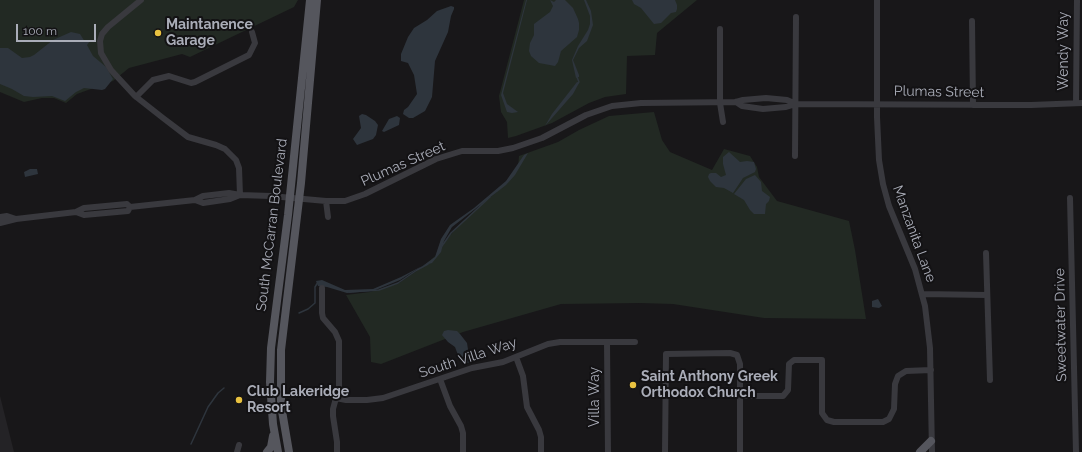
<!DOCTYPE html>
<style>
body{margin:0}
#map{position:relative;width:1082px;height:452px;overflow:hidden;background:#181719;font-family:Raleway,sans-serif}
canvas{display:block}
.scale{position:absolute;left:16px;top:24px;width:80px;height:18px;box-sizing:border-box;border:2px solid #aaadb8;border-top:0;padding-left:5px;font-size:12px;line-height:14px;white-space:nowrap;color:#aaadb8;-webkit-text-stroke:3px #131214;paint-order:stroke}
</style>
<div id="map">
<canvas width="1082" height="452"></canvas>
<div class="scale">100 m</div>
</div>
<script>
const ctx = document.querySelector('canvas').getContext('2d');
ctx.lineJoin = 'round';
function fill(path, color) {
  ctx.fillStyle = color;
  ctx.fill(path, 'evenodd');
}
function toPath(rows) {
  const path = new Path2D();
  for (const r of rows) {
    path.moveTo(r[0], r[1]);
    for (let i = 2; i < r.length; i += 2) path.lineTo(r[i], r[i + 1]);
  }
  return path;
}
function strokePath(path, color, width, dash) {
  ctx.strokeStyle = color;
  ctx.lineWidth = width;
  ctx.lineCap = dash ? 'butt' : 'round';
  ctx.setLineDash(dash || []);
  ctx.stroke(path);
}
function drawText(font, color, halo, rows, align = 'center') {
  ctx.font = font + ' Raleway,sans-serif';
  ctx.lineWidth = 4;
  ctx.setLineDash([]);
  ctx.textBaseline = 'middle';
  ctx.strokeStyle = halo;
  ctx.fillStyle = color;
  for (const [text, x, y, turn = 0] of rows) {
    ctx.save();
    ctx.translate(x, y);
    ctx.rotate((+turn || 0) * Math.PI / 180);
    ctx.textAlign = isNaN(turn) ? turn : align;
    if (halo) ctx.strokeText(text, 0, 0);
    ctx.fillText(text, 0, 0);
    ctx.restore();
  }
}
fill(toPath([
 [0,396,14,452,0,452]
]), '#242326');
fill(toPath([
 [0,0,298,0,294,7,190,57,182,54,129,68,113,81,77,94,66,103,54,98,42,98,24,102,0,92],
 [524,0,697,0,657,33,655,55,627,56,626,94,605,97,589,103,552,123,516,136,508,138,507,122,501,112,499,96],
 [654,112,662,140,670,152,712,170,724,149,750,156,757,167,759,177,777,201,849,221,855,250,866,319,764,318,673,304,640,303,561,304,463,332,381,364,371,362,370,337,346,295,370,292,399,283,421,268,440,252,445,241,462,222,509,181,518,168,519,156,558,142,579,130,609,116]
]), '#222923');
fill(toPath([
 [526,0,527,0,503,93,507,104,518,112,512,113,507,112,501,95],
 [550,0,554,2,556,0,565,0,573,8,578,19,579,23,579,30,577,37,561,51,558,62,555,66,539,63,531,56,529,51,530,43,534,35,534,24,550,12,553,6],
 [584,0,586,0,591,11,593,25,587,41,579,48,573,60,579,75,579,77,576,78,572,60,578,46,588,30,590,24,590,16],
 [632,0,675,0,677,5,677,9,676,12,671,13,661,23,654,24,641,8,634,4],
 [451,6,454,7,454,9,451,16,448,32,435,61,432,97,425,111,413,118,409,118,403,114,404,110,408,107,417,94,414,75,408,63,401,61,401,54,408,37,414,28,427,20,437,11],
 [71,32,80,34,85,42,90,41,87,45,93,56,106,67,113,79,105,89,102,90,84,88,76,92,65,101,52,96,33,97,24,96,12,89,0,84,0,48,8,48,22,58,30,57,34,55,53,40],
 [577,82,579,83,573,94,545,126,552,114],
 [362,114,366,115,375,121,378,125,376,135,373,139,357,145,353,139,361,128,359,116],
 [397,116,400,118,399,125,384,132,382,131,389,119],
 [729,152,740,162,747,161,754,162,756,169,755,172,743,178,733,193,724,188,716,187,710,181,708,177,709,174,711,173,716,173,721,177,726,175,723,164,723,157],
 [528,153,515,175,506,185,452,227,444,241,441,252,432,263,422,266,400,280,373,291,347,293,327,287,318,286,316,281,322,280,345,290,373,289,401,277,424,265,435,257,441,239,450,225,474,208,506,181,524,155],
 [30,169,37,169,38,174,25,177,24,172],
 [755,175,761,182,762,191,770,197,769,201,766,204,765,214,754,214,750,210,744,200,734,194,746,179],
 [878,299,882,306,879,308,872,307,872,301],
 [448,330,457,331,460,334,467,343,470,362,468,363,461,363,455,347,448,342,442,335,444,331]
]), '#2e353d');
strokePath(toPath([
 [577,84,579,82,577,77],
 [442,246,451,233,490,197],
 [349,292,379,290,398,283,417,270,428,264],
 [299,313,308,309,315,303,315,287,318,282],
 [191,444,208,407,218,393,224,388]
]), '#2e353d', 1.5);
strokePath(toPath([
 [141,0,108,27,102,34,100,41,101,53,111,70,135,96,163,118,188,137,216,145,225,149,236,160,239,168,240,195],
 [877,0,877,117,879,160,883,184,889,206,915,269,925,306,930,348,932,452],
 [972,21,973,105],
 [720,29,720,103,723,122],
 [136,97,153,80,169,76,191,83,195,82,249,55,255,43,252,32],
 [736,102,742,106,763,109,786,107,796,104,1031,105,1082,103],
 [1076,103,1077,0],
 [795,156,796,17],
 [1070,198,1076,452],
 [195,200,203,203,230,199,240,195],
 [326,201,328,217],
 [76,212,84,208,127,204,130,207],
 [0,217,7,216,16,219],
 [0,223,16,219,76,212,84,215,128,211,130,207,195,200,203,196,229,193,240,195,271,196,326,201,345,201,365,194,436,159,462,151,498,151,513,148,542,138,586,115,612,106,641,103,736,102,743,100,766,98,787,100,796,104],
 [986,253,990,380],
 [322,288,322,313,323,318,335,332,339,341,339,387,333,409,333,416,337,442,337,452],
 [922,294,987,295],
 [607,342,608,452],
 [516,357,523,376,527,407,539,430,541,437,541,452],
 [440,379,450,406,461,426,463,433,463,452],
 [740,396,783,396,788,390,789,364,794,360,822,360,822,413,827,420,834,422,883,422,889,419,894,409,895,384,898,376,906,371,931,370],
 [336,398,346,400,367,400,383,398,472,368,503,362,548,344,560,342,635,342],
 [237,452,239,445],
 [665,452,666,354,730,353,737,355,740,364,740,452]
]), '#39393e', 6);
strokePath(toPath([
 [267,452,271,447,273,436],
 [278,452,273,424,270,382,271,348,288,215,310,0],
 [289,452,281,405,281,350,301,183,317,0],
 [920,452,931,441]
]), '#55565d', 8);
for (const [x, y, r, color] of [
 [158,33,4,"#e9c240"],
 [633,385,4,"#e9c240"],
 [239,400,4,"#e9c240"]
]) {
  const dot = new Path2D();
  dot.arc(x, y, r, 0, 2 * Math.PI);
  ctx.fillStyle = color;
  ctx.fill(dot);
  strokePath(dot, '#131214', 1.5);
}
drawText('bold 14px', '#aaadb8', '#131214', [
 ["Maintanence",166,25],
 ["Garage",166,41],
 ["Saint Anthony Greek",641,377],
 ["Orthodox Church",641,393],
 ["Club Lakeridge",247,392],
 ["Resort",247,408]
], 'left');
drawText('14px', '#aaadb8', '#131214', [
 ["Wendy Way",1064,51,-90],
 ["Plumas Street",939,92,1],
 ["Plumas Street",403,164,-24],
 ["South McCarran Boulevard",272,225,-83],
 ["Manzanita Lane",914,234,70],
 ["Sweetwater Drive",1061,325,-91],
 ["South Villa Way",468,358,-18],
 ["Villa Way",595,397,-90]
]);
</script>
